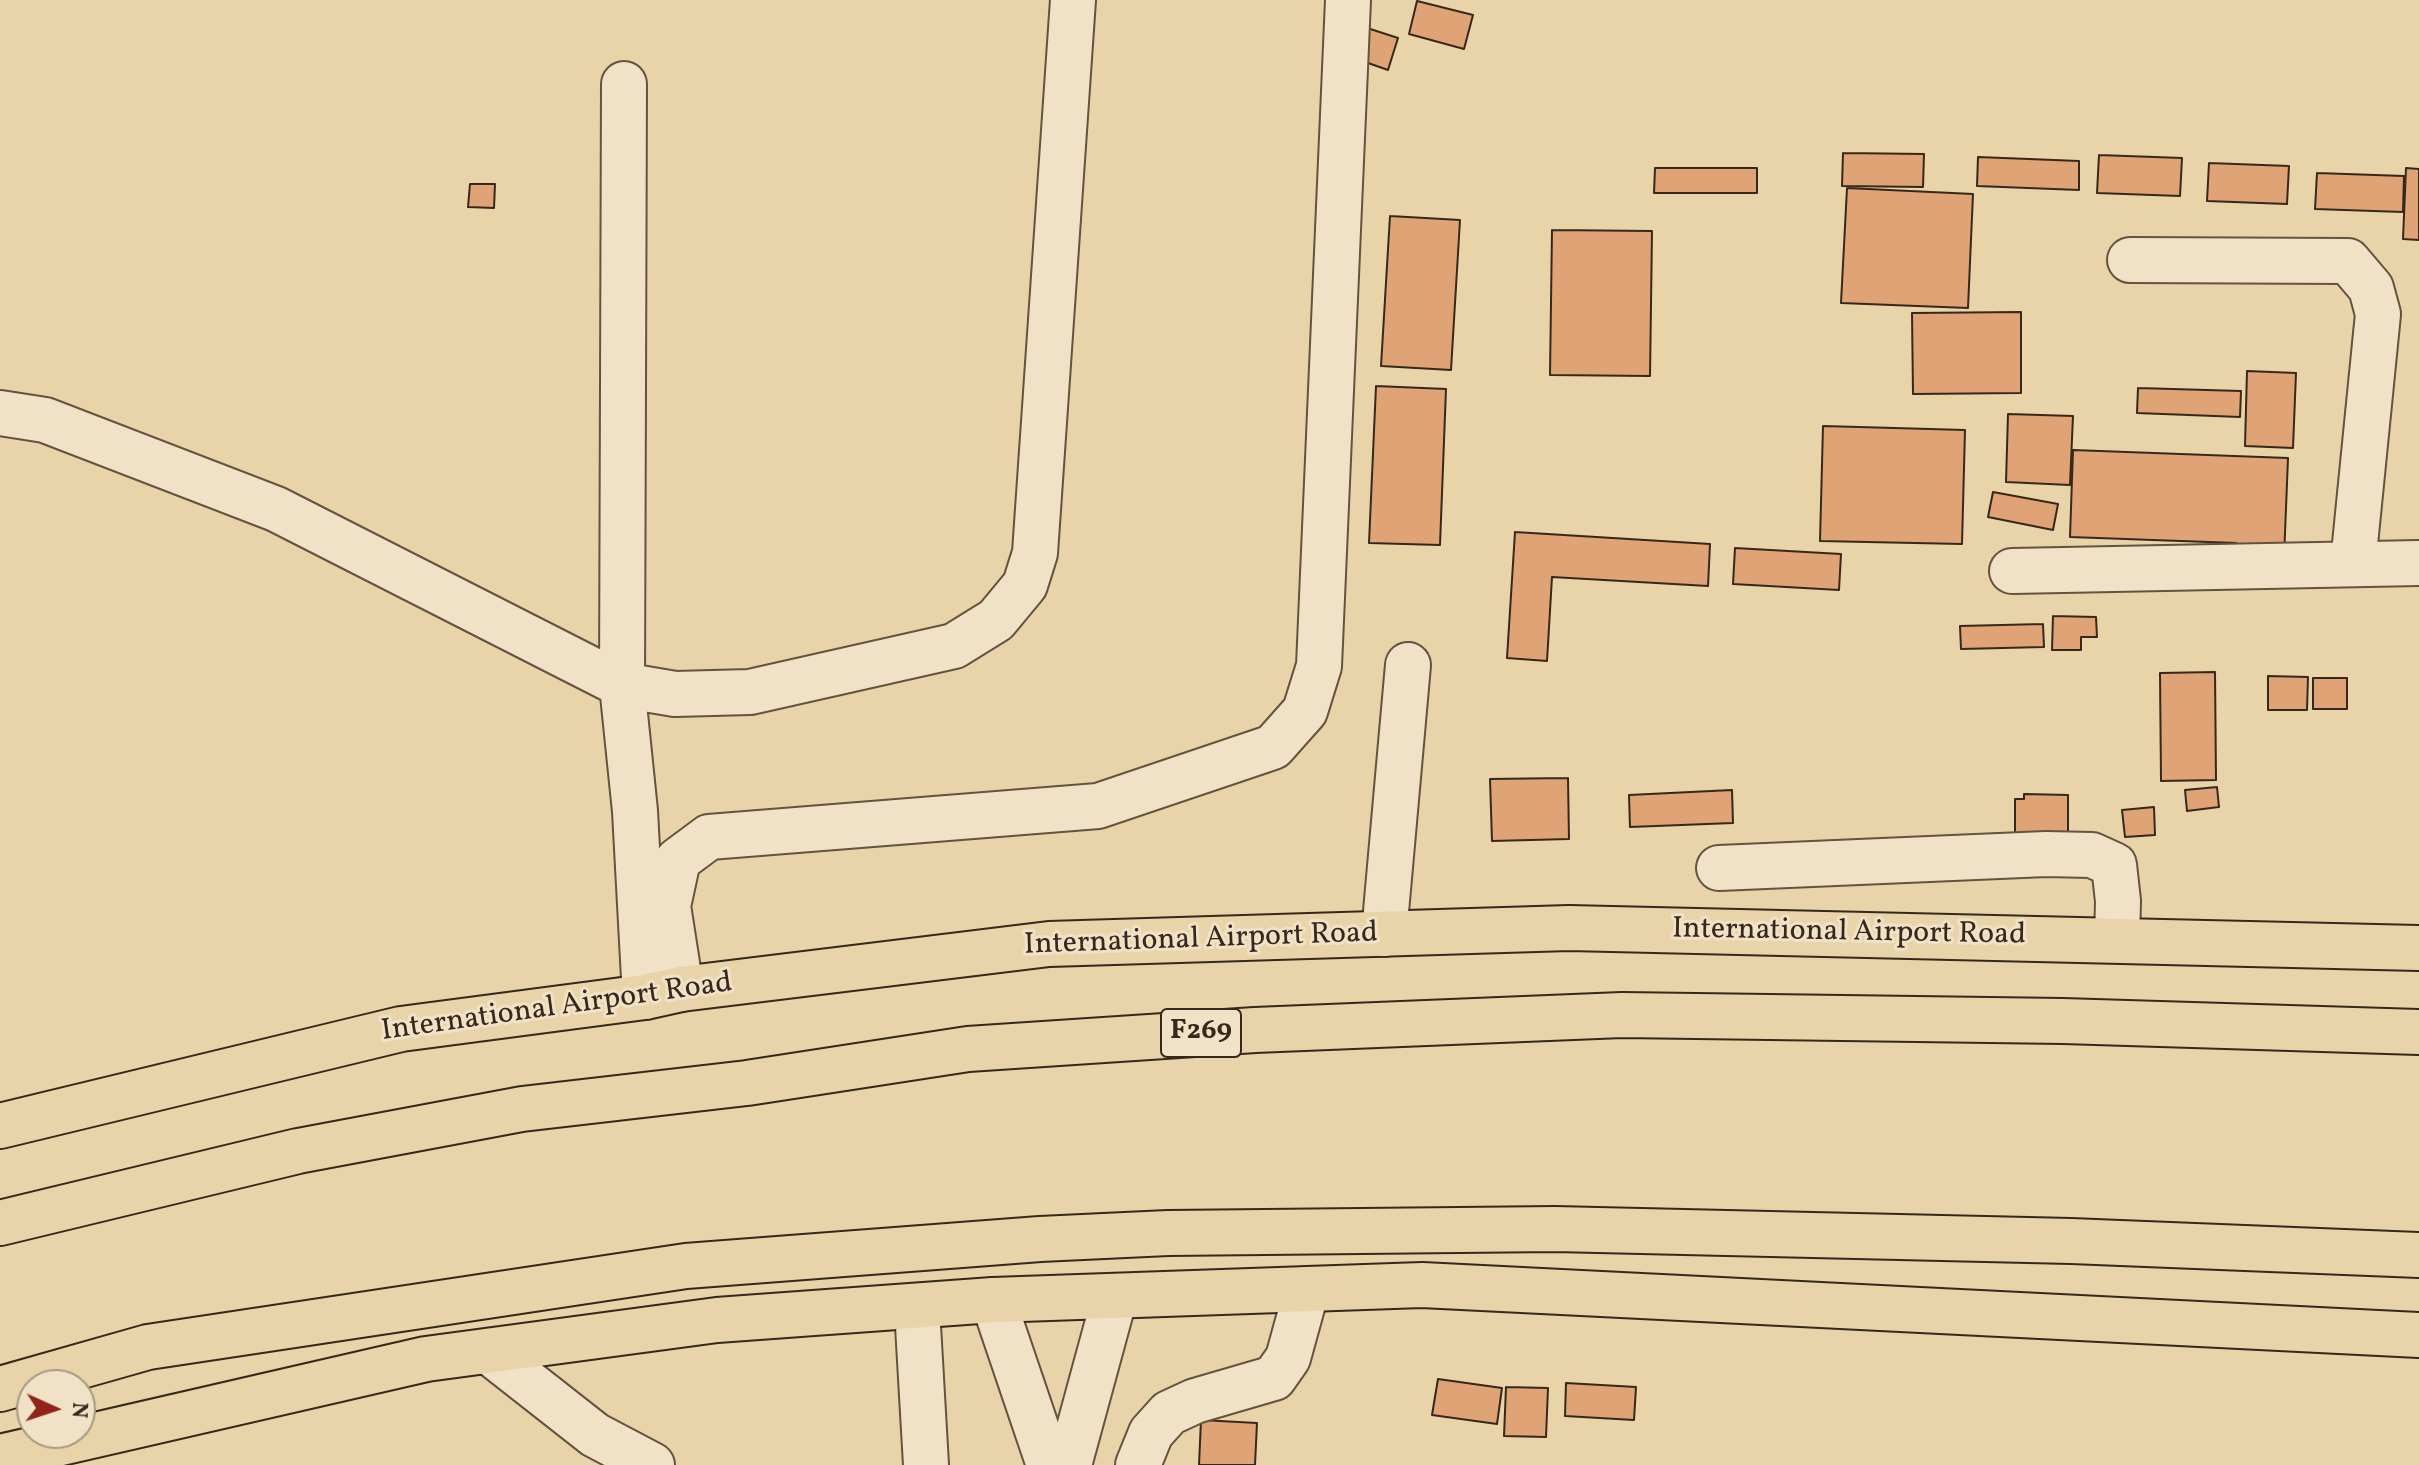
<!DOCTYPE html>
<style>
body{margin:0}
#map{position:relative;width:2419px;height:1465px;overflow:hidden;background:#e9d3a9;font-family:Vollkorn,serif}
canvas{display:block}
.north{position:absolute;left:16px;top:1369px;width:80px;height:80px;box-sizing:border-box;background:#f1e2c7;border:2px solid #a69883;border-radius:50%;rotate:93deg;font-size:22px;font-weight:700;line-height:32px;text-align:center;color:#36281c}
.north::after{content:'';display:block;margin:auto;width:28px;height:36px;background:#8f2418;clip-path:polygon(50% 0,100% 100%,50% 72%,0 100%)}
</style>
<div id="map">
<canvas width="2419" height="1465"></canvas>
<div class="north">N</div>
</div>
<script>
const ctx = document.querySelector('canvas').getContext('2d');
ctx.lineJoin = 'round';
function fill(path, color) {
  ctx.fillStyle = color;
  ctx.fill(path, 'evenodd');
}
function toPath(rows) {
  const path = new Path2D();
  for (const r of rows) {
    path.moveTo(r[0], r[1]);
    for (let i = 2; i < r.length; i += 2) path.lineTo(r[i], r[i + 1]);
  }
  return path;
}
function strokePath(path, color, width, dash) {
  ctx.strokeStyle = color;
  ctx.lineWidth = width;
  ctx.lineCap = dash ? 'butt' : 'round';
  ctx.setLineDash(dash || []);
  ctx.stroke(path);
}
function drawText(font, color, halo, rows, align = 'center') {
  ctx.font = font + ' Vollkorn,serif';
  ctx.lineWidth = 6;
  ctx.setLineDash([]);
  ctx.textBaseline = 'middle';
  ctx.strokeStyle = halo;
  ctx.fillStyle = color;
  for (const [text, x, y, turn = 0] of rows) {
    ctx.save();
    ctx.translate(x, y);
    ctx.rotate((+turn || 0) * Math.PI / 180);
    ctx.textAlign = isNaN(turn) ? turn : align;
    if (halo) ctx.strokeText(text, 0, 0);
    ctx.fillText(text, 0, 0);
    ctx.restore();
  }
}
const building = toPath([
 [1417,1,1473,15,1464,49,1409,34,1417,1],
 [1361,26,1398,38,1388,70,1351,57,1361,26],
 [1843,153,1924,154,1923,187,1842,186,1843,153],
 [2099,155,2182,158,2180,196,2097,193,2099,155],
 [1978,157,2079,161,2079,190,1977,186,1978,157],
 [2209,163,2289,166,2287,204,2207,201,2209,163],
 [1655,168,1757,168,1757,193,1654,193,1655,168],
 [2406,168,2419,169,2419,240,2403,239,2406,168],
 [2317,173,2404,176,2403,212,2315,209,2317,173],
 [470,184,495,184,494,208,468,207,470,184],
 [1847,188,1973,194,1968,308,1841,303,1847,188],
 [1390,216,1460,220,1451,370,1381,366,1390,216],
 [1552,230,1652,231,1650,376,1550,375,1552,230],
 [2021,312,2021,393,1913,394,1912,313,2021,312],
 [2247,371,2296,373,2293,448,2245,446,2247,371],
 [1376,386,1446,389,1440,545,1369,543,1376,386],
 [2138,388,2241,391,2240,417,2137,413,2138,388],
 [2008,414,2073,416,2070,485,2006,482,2008,414],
 [1823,426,1965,430,1962,544,1820,541,1823,426],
 [2073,450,2288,458,2284,558,2235,557,2236,543,2070,537,2073,450],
 [1993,492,2058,504,2053,530,1988,517,1993,492],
 [1515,532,1710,544,1708,586,1552,577,1547,661,1507,658,1515,532],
 [1735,548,1841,554,1839,590,1733,584,1735,548],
 [2053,616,2096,617,2097,637,2081,637,2081,650,2052,650,2053,616],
 [2043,624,2044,647,1961,649,1960,626,2043,624],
 [2215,672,2216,780,2161,781,2160,673,2215,672],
 [2268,676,2308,677,2307,710,2268,710,2268,676],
 [2313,678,2347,678,2347,709,2313,709,2313,678],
 [1568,778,1569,839,1492,841,1490,779,1568,778],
 [2217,787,2219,807,2187,811,2185,790,2217,787],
 [1732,790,1733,823,1630,827,1629,795,1732,790],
 [2024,794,2068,795,2068,842,2015,842,2015,799,2024,799,2024,794],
 [2154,807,2155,835,2125,837,2122,810,2154,807],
 [1438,1379,1502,1388,1497,1424,1432,1415,1438,1379],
 [1566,1383,1636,1387,1634,1420,1565,1416,1566,1383],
 [1506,1387,1548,1388,1546,1437,1504,1436,1506,1387],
 [1201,1420,1257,1423,1255,1465,1199,1465,1201,1420]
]);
fill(building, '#dfa376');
strokePath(building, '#36281c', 2);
const minor = toPath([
 [624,84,622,685,635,811,645,997],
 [2130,260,2348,261,2371,288,2378,314,2353,564],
 [0,413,45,420,276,509,622,685,675,694,750,692,954,646,996,620,1025,585,1035,553,1073,0],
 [2012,571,2419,563],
 [1719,868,2046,854,2092,855,2114,865,2118,901,2117,940],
 [1384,934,1408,665],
 [681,989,668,906,678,860,709,837,1098,806,1273,747,1305,711,1319,666,1348,0],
 [993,1300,1049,1465],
 [917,1308,926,1465],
 [488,1351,595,1435,652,1465],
 [1069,1465,1115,1296],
 [1138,1465,1151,1433,1169,1413,1195,1401,1274,1378,1288,1358,1307,1289]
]);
const major = toPath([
 [0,1126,401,1029,645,997,681,989,1049,944,1569,928,2419,948],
 [0,1457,426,1359,717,1320,993,1300,1422,1285,2419,1335]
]);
const highway = toPath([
 [0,1223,298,1151,522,1109,747,1083,968,1049,1255,1030,1622,1015,2063,1021,2419,1032],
 [0,1389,148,1347,686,1266,1040,1239,1168,1233,1555,1229,2071,1241,2419,1255]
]);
strokePath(minor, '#63533f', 48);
strokePath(major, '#36281c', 48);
strokePath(highway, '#36281c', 48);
strokePath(minor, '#f1e2c7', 44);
strokePath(major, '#e9d3a9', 44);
strokePath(highway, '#e9d3a9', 44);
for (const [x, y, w] of [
 [1201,1033,80]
]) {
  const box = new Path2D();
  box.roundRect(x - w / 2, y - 24, w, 48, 6);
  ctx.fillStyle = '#f1e2c7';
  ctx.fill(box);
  strokePath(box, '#36281c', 2);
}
drawText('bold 28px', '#36281c', null, [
 ["F269",1201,1033]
]);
drawText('30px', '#36281c', '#f1e2c7', [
 ["International Airport Road",1849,934,1],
 ["International Airport Road",1201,941,-2],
 ["International Airport Road",557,1009,-8]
]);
</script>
